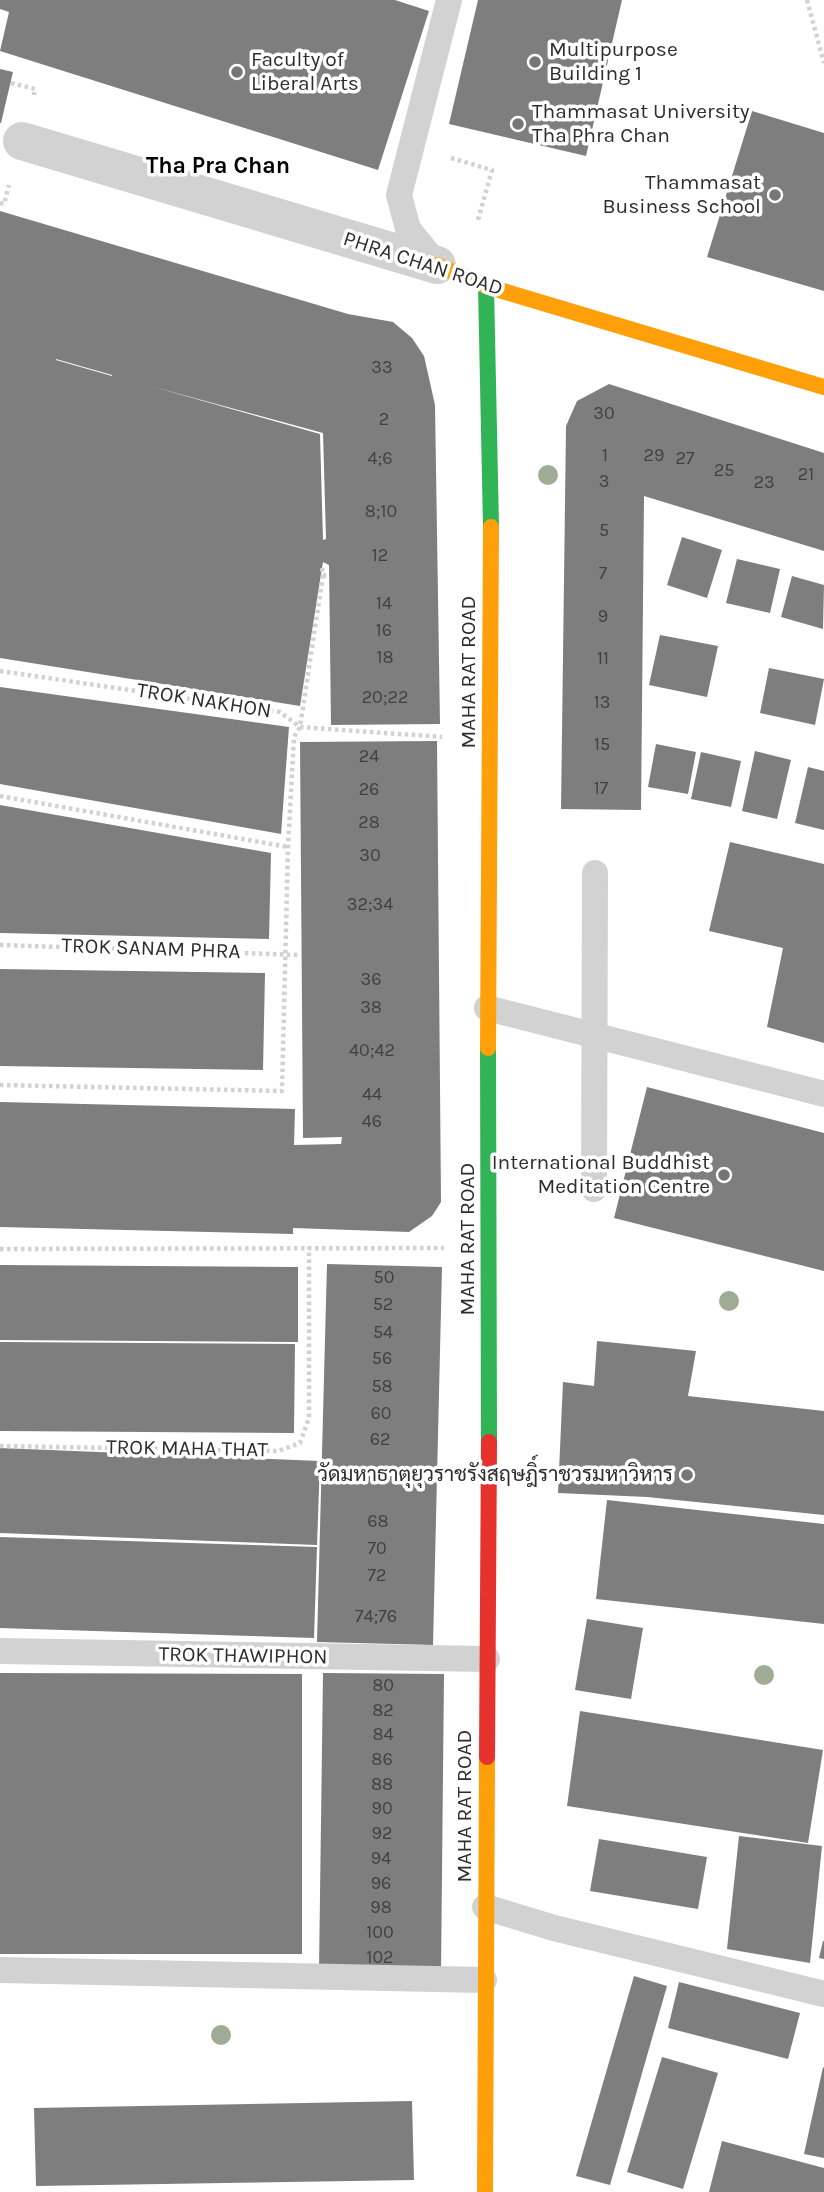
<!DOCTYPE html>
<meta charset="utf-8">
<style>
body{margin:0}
canvas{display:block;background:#fff}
</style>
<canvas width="824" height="2192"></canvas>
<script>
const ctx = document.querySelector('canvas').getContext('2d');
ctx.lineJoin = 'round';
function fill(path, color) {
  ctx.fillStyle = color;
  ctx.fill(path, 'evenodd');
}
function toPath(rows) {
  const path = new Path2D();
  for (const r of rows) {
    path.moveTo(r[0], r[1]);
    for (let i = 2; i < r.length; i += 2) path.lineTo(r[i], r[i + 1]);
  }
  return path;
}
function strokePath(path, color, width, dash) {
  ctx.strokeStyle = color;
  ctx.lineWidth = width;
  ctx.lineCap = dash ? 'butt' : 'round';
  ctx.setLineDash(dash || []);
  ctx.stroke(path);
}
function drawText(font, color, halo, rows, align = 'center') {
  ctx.font = font + ' Karla,Sarabun,sans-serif';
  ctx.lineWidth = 7;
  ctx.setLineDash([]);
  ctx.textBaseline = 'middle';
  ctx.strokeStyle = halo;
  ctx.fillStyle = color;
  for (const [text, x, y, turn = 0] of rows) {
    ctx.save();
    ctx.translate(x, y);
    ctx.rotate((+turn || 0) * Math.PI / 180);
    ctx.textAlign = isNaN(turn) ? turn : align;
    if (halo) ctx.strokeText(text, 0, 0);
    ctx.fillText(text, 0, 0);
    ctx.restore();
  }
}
fill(toPath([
 [0,0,395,0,429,11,378,170,0,51,9,12,0,9],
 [478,0,622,0,586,156,449,124],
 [0,69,13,72,1,123,0,123],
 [752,111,824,133,824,291,707,257],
 [0,211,348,314,393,322,412,338,424,356,435,405,440,724,331,725,329,565,323,562,300,706,0,658],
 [56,359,112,375,112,376,56,360],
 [150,386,323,433,326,539,323,540,320,434],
 [609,384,824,453,824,551,644,496,641,810,561,809,566,426,577,401],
 [682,537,722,550,707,598,667,585],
 [737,559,780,569,770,613,726,603],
 [792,576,824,585,823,629,781,617],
 [660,635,718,646,707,697,649,685],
 [769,668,824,679,815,725,760,713],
 [0,687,289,727,281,834,0,784],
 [437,741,441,1202,432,1216,409,1232,293,1228,293,1234,0,1227,0,1102,295,1109,294,1145,341,1144,342,1137,303,1138,300,742],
 [656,744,696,752,688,794,648,787],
 [755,751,791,760,777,819,742,811],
 [701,752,741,761,731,807,691,799],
 [808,767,824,771,824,830,795,823],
 [0,805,271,853,269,939,0,933],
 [730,842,824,864,824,1043,767,1027,783,948,709,931],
 [0,969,265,973,263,1070,0,1066],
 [647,1087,824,1133,824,1271,614,1218],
 [327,1264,442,1267,433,1645,317,1642],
 [0,1265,298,1267,298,1342,0,1340],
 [597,1341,696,1351,688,1396,824,1411,824,1515,647,1497,558,1493,563,1382,594,1386],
 [0,1342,295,1344,294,1433,0,1431],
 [0,1448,320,1461,317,1545,0,1533],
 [607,1500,824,1524,824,1624,596,1599],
 [0,1537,317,1547,314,1638,0,1628],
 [587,1619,643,1628,631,1699,575,1690],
 [0,1673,302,1674,302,1954,0,1954],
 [323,1673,444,1674,441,1971,319,1969],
 [580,1711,823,1750,808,1843,567,1806],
 [739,1836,822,1846,810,1963,727,1949],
 [599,1839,707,1857,698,1909,590,1891],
 [823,1941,824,1941,824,1959,819,1958],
 [634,1976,667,1986,610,2185,576,2176],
 [679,1982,800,2013,788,2059,668,2028],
 [662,2057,718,2073,683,2189,627,2172],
 [823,2067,824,2068,824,2158,804,2154],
 [412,2101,414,2180,36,2186,34,2108],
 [722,2141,824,2168,824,2192,709,2192]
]), '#7e7e7e');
strokePath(toPath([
 [807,0,824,63],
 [11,83,35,89,34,95],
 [451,158,492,170,478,220],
 [0,203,4,204,9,185],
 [322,568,323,575,329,576],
 [0,671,280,712,300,727,442,737],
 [0,796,288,847],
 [0,945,301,955],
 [0,1085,282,1091,288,847,294,737,300,727,323,575],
 [0,1249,444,1248],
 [0,1446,278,1451,300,1443,309,1418,309,1247]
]), '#d2d2d2', 4.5, [3.5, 3.5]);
strokePath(toPath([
 [437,265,408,229,399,195,449,0],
 [487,1008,824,1094],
 [594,1189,595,873],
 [0,1651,487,1659],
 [485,1907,554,1928,824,1994],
 [0,1970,484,1980]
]), '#d2d2d2', 26);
strokePath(toPath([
 [22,141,437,265]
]), '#d2d2d2', 38);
strokePath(toPath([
 [486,286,491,527],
 [488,1048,489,1442]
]), '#30b455', 16);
strokePath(toPath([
 [437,265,486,286,824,387],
 [488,1048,491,527],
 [485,2192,487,1757]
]), '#ff9f0a', 16);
strokePath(toPath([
 [487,1757,489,1442]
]), '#e5322d', 16);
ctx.fillStyle = '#9fab94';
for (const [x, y] of [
 [548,475],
 [729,1301],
 [764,1675],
 [221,2035]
]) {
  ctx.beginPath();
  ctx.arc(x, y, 10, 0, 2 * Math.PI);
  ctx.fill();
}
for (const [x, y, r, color] of [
 [535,62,7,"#767676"],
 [237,72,7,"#767676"],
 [518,124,7,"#767676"],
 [775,195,7,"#767676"],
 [724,1175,7,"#767676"],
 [687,1475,7,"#767676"]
]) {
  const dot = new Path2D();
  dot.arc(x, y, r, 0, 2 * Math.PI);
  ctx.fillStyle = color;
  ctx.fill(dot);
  strokePath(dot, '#fff', 2.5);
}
drawText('18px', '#414141', null, [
 ["33",382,368],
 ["30",604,414],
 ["2",384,420],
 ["1",605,456],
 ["29",654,456],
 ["4;6",380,459],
 ["27",685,459],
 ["25",724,471],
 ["21",806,475],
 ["3",604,482],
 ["23",764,483],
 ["8;10",381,512],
 ["5",604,531],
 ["12",380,556],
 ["7",603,574],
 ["14",384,604],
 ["9",603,617],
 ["16",384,631],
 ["18",385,658],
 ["11",603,659],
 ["20;22",385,698],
 ["13",602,703],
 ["15",602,745],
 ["24",369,757],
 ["17",601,789],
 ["26",369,790],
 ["28",369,823],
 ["30",370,856],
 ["32;34",370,905],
 ["36",371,980],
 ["38",371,1008],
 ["40;42",372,1051],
 ["44",372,1095],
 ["46",372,1122],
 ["50",384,1278],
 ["52",383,1305],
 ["54",383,1333],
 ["56",382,1359],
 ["58",382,1387],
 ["60",381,1414],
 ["62",380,1440],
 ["68",378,1522],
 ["70",377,1549],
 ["72",377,1576],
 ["74;76",376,1617],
 ["80",383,1686],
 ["82",383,1711],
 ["84",383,1735],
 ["86",382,1760],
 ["88",382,1785],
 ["90",382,1809],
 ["92",382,1834],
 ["94",381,1859],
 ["96",381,1884],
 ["98",381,1908],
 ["100",380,1933],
 ["102",380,1958]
]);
drawText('21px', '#2d2d2d', '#fff', [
 ["Multipurpose",549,50],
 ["Building 1",549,74],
 ["Faculty of",251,60],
 ["Liberal Arts",251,84],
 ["Thammasat University",532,112],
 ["Tha Phra Chan",532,136],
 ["Thammasat",761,183,"right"],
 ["Business School",761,207,"right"],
 ["International Buddhist",710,1163,"right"],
 ["Meditation Centre",710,1187,"right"],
 ["วัดมหาธาตุยุวราชรังสฤษฎิ์ราชวรมหาวิหาร",673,1475,"right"]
], 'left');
drawText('21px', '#2d2d2d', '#fff', [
 ["PHRA CHAN ROAD",423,264,18],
 ["MAHA RAT ROAD",469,672,-90],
 ["TROK NAKHON",204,701,9],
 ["TROK SANAM PHRA",151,949,2],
 ["MAHA RAT ROAD",468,1239,-90],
 ["TROK MAHA THAT",187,1449,1],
 ["TROK THAWIPHON",243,1656,1],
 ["MAHA RAT ROAD",465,1806,-90]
]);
drawText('bold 23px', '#000', '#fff', [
 ["Tha Pra Chan",218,166]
]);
</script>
